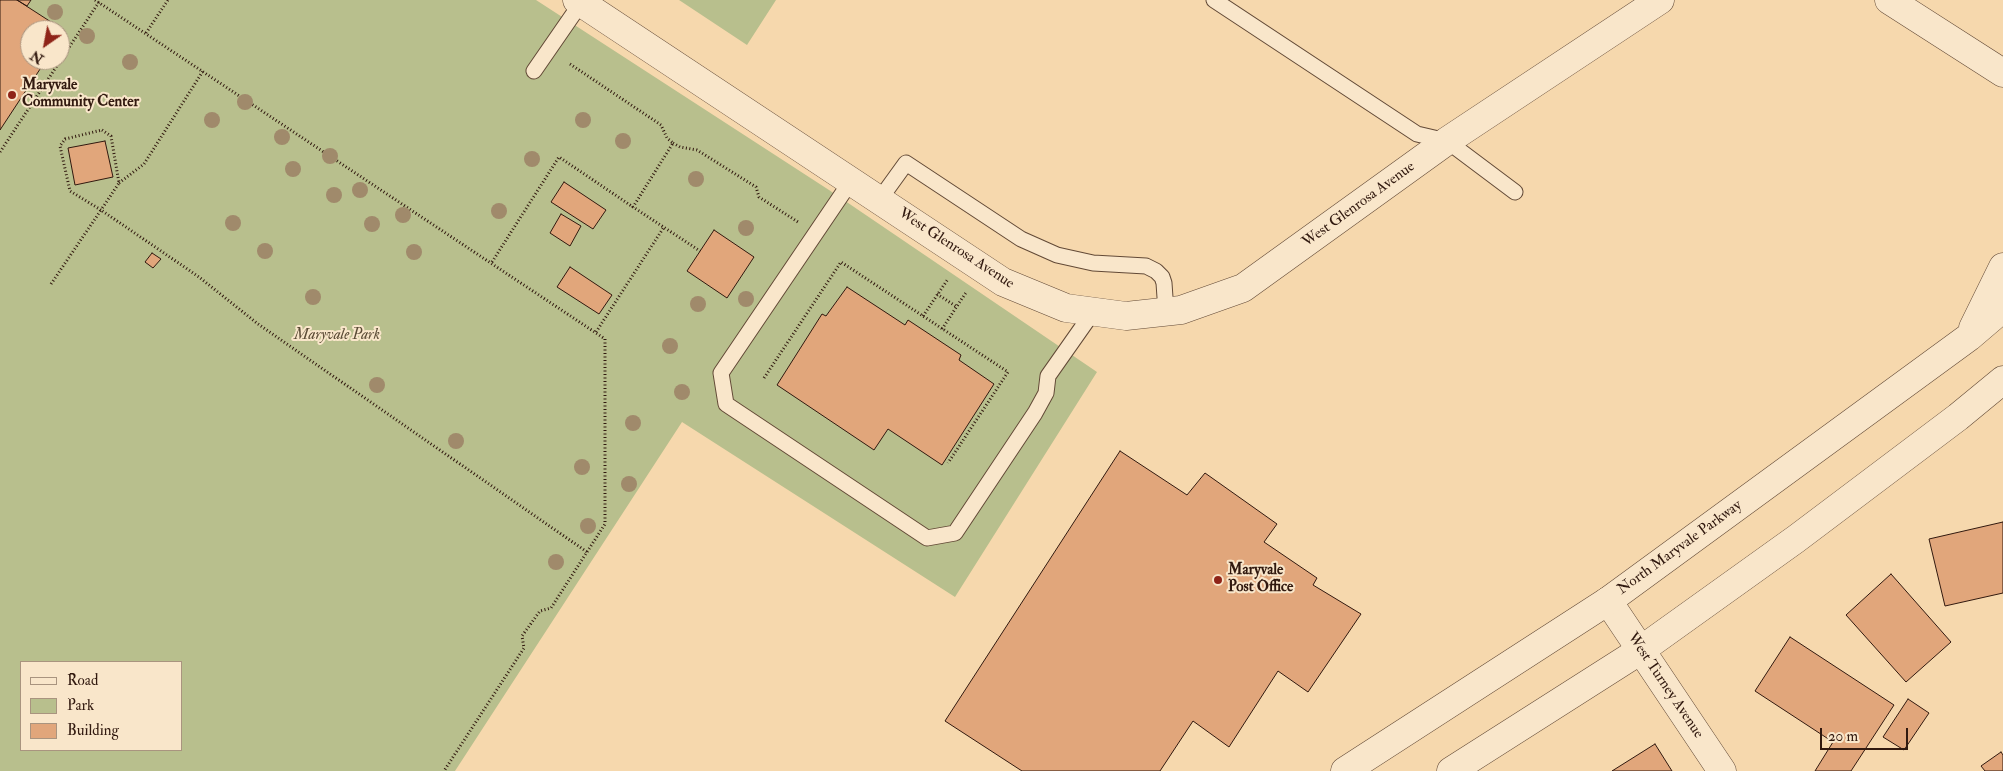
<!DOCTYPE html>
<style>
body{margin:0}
#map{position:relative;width:2003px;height:771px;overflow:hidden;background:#f6d8ad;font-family:"IM FELL Double Pica",serif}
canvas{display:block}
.legend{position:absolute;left:20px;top:661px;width:162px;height:90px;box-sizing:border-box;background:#f9e6ca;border:1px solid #a9947f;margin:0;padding:6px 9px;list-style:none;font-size:15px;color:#31190f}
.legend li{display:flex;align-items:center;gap:10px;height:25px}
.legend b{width:25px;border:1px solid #a9947f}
.north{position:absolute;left:20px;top:20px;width:50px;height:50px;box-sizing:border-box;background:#f9e6ca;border:1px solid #a9947f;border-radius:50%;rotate:213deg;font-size:14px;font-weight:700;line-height:20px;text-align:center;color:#31190f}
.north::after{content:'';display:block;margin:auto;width:18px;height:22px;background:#8f2418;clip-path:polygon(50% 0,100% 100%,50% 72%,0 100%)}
.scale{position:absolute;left:1820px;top:728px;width:88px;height:22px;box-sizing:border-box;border:2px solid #31190f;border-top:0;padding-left:6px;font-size:15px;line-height:18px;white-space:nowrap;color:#31190f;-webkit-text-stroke:4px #f9e6ca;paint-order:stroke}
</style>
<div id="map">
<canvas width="2003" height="771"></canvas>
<ul class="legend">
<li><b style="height:6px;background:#f9e6ca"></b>Road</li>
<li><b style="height:14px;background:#b8bf8d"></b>Park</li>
<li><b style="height:14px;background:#e1a67b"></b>Building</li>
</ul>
<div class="north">N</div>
<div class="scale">20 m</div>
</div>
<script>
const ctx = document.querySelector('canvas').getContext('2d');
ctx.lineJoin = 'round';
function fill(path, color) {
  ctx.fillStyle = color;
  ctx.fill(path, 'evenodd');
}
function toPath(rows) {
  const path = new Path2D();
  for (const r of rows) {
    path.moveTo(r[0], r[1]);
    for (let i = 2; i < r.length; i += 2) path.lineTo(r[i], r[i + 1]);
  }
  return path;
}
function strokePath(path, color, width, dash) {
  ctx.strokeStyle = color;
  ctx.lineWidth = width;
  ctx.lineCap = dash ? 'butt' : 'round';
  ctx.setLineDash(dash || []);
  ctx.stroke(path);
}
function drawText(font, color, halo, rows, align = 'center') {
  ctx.font = font + ' "IM FELL Double Pica",serif';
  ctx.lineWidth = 4;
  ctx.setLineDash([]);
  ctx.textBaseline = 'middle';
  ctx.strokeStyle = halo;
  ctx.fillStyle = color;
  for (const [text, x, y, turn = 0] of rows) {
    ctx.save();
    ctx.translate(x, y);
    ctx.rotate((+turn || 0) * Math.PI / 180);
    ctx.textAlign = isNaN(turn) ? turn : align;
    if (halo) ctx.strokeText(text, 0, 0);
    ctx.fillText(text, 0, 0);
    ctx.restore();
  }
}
fill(toPath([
 [0,0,536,0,829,190,1097,372,955,597,682,422,455,771,0,771],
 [30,30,60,30,60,60,30,60],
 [21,662,181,662,181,750,21,750],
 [679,0,776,0,747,45]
]), '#b8bf8d');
const building = toPath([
 [0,0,17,0,65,31,60,39,60,30,30,30,30,60,46,60,0,130,0,0],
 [17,0,31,0,27,6,17,0],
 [105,141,113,177,75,185,68,148,105,141],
 [564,182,606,210,593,229,551,202,564,182],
 [561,214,581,226,570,246,550,233,561,214],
 [714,230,754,257,727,298,687,271,714,230],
 [152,253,161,259,153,268,145,262,152,253],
 [570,267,612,295,599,314,557,287,570,267],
 [847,287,905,325,908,320,961,355,959,360,994,384,942,465,888,429,874,450,777,385,822,314,826,316,847,287],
 [1120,451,1187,495,1205,473,1277,524,1264,542,1317,578,1313,585,1361,614,1308,692,1278,671,1229,747,1193,721,1160,771,1022,771,945,721,1120,451],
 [2003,522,2003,593,1945,606,1929,539,2003,522],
 [1891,574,1951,642,1906,682,1846,615,1891,574],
 [1790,637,1894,705,1851,771,1815,771,1833,742,1755,691,1790,637],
 [1908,699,1929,713,1904,750,1883,737,1908,699],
 [1655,744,1672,771,1612,771,1655,744],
 [2001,752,2003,755,2003,771,1985,771,1981,766,2001,752]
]);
fill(building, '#e1a67b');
strokePath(building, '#31190f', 1);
const service = toPath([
 [1214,0,1417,134,1447,141,1515,192],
 [534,71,581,3],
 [851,181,721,373,726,404,927,538,955,533,1035,413,1046,393,1048,376,1093,312],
 [880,199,906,163,1021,239,1057,255,1093,263,1146,266,1156,271,1162,277,1164,283,1166,312]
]);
const minor = toPath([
 [577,0,1003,282,1066,308,1126,316,1181,310,1243,288,1447,141,1660,0],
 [1889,0,2003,73],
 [1608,601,1722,771]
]);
const tertiary = toPath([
 [1973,328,2003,267],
 [1345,771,1608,601,1969,337,2003,308],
 [1451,771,1641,650,1796,539,1958,417,2003,380]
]);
strokePath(service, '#624936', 17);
strokePath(minor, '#624936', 29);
strokePath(tertiary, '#624936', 29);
strokePath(toPath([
 [95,0,605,339,605,524,551,608,540,611,522,636,524,648,444,771],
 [146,33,168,0],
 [570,64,661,125,667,138,673,143,633,207,700,251],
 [102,130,111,136,119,183,101,210,70,191,60,146,65,139,102,130],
 [673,143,680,147,697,150,756,187,759,197,798,222],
 [0,152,99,2],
 [119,183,144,164,203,71],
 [492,262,559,157,633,207],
 [51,284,101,210,199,277,258,324,587,552],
 [937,294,957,307],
 [923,316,948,279],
 [942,329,967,291],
 [596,332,664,227],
 [764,378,841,262,1008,372,948,463]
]), '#31190f', 3, [1, 2.5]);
strokePath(service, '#f9e6ca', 15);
strokePath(minor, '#f9e6ca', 28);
strokePath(tertiary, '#f9e6ca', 28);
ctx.fillStyle = '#a08a6b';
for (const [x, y] of [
 [55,12],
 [87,36],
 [130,62],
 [245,102],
 [212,120],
 [583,120],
 [282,137],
 [623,141],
 [330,156],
 [532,159],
 [293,169],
 [696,179],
 [360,190],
 [334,195],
 [499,211],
 [403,215],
 [233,223],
 [372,224],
 [746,228],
 [265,251],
 [414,252],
 [313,297],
 [746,299],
 [698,304],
 [670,346],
 [377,385],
 [682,392],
 [633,423],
 [456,441],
 [582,467],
 [629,484],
 [588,526],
 [556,562]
]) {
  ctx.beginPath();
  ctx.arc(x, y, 8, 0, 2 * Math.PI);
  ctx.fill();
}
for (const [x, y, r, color] of [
 [12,95,5,"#8f2418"],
 [1218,580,5,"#8f2418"]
]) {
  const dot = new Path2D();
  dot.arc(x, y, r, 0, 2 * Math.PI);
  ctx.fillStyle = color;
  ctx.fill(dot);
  strokePath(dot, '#f9e6ca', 2);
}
drawText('bold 15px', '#31190f', '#f9e6ca', [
 ["Maryvale",22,86],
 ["Community Center",22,103],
 ["Maryvale",1228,571],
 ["Post Office",1228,588]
], 'left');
drawText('15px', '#31190f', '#f9e6ca', [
 ["West Glenrosa Avenue",1359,205,-36],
 ["West Glenrosa Avenue",956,249,33],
 ["North Maryvale Parkway",1680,548,-36],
 ["West Turney Avenue",1665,686,56]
]);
drawText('italic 15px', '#5a4b35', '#f9e6ca', [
 ["Maryvale Park",337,336]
]);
</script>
